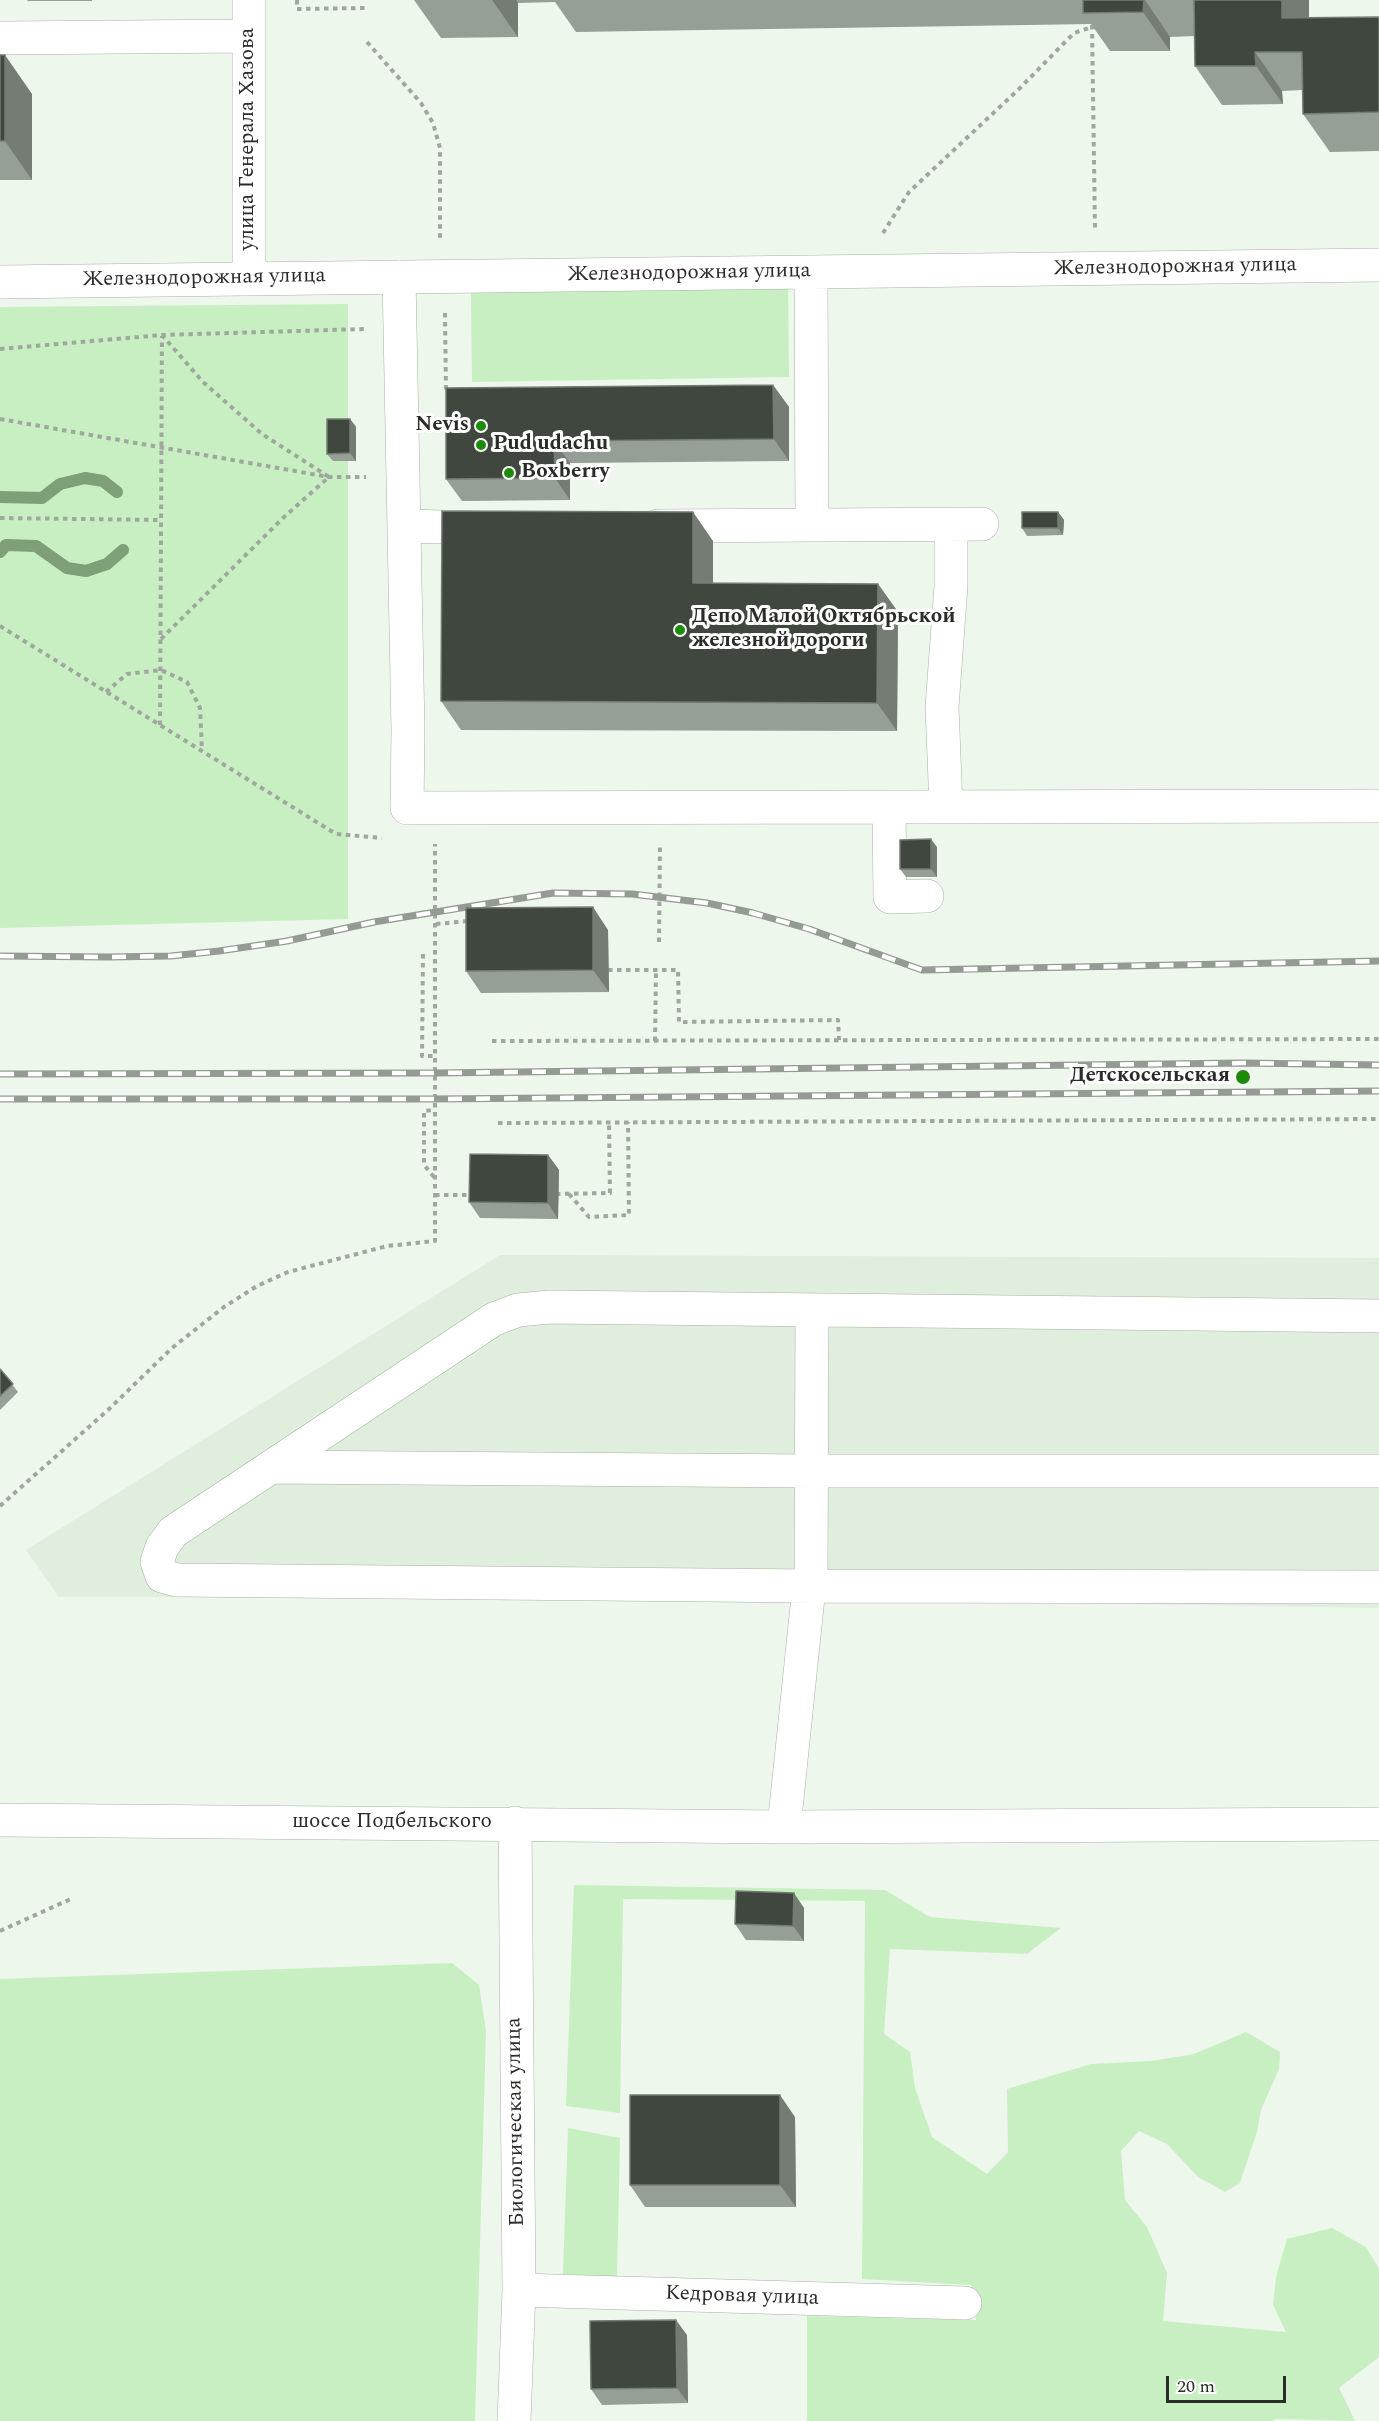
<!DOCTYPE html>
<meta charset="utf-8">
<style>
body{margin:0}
#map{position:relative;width:1379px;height:2421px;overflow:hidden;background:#edf7ec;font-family:Spectral,serif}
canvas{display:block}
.scale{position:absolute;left:1166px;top:2376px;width:120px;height:27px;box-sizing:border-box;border:3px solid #292c28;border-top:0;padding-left:8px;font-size:18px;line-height:21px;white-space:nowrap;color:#292c28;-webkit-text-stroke:4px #fff;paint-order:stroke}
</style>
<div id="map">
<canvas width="1379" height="2421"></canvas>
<div class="scale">20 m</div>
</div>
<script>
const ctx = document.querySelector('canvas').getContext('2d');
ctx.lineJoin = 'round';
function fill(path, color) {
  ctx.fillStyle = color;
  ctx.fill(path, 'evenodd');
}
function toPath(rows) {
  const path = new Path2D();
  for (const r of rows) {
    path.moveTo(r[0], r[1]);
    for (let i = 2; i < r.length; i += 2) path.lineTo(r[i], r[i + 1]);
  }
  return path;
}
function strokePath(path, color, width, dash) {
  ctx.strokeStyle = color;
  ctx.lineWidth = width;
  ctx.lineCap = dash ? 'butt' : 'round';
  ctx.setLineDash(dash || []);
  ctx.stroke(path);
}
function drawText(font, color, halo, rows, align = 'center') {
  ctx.font = font + ' Spectral,serif';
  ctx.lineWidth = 6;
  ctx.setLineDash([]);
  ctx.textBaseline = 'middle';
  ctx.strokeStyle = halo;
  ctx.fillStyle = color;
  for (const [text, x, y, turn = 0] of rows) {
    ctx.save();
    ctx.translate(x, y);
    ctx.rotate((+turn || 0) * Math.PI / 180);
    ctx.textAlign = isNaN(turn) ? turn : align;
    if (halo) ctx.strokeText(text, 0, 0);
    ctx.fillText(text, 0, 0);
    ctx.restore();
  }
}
fill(toPath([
 [500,1255,1379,1258,1379,1608,840,1599,808,1597,59,1597,26,1550]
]), '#dfeedd');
fill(toPath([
 [788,287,789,377,472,382,471,291],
 [348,304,348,919,0,928,0,307],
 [574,1885,885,1890,930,1917,1061,1928,1027,1954,890,1949,884,2034,910,2052,915,2088,932,2137,987,2174,1008,2152,1007,2089,1091,2064,1151,2061,1194,2054,1246,2032,1280,2052,1279,2069,1261,2110,1257,2132,1240,2183,1225,2192,1198,2177,1167,2144,1139,2131,1121,2151,1125,2200,1147,2227,1167,2273,1163,2321,1286,2332,1273,2305,1276,2277,1287,2239,1332,2228,1366,2247,1379,2269,1379,2357,1339,2388,1355,2421,1276,2419,1272,2421,807,2421,807,2316,976,2320,971,2285,862,2279,865,1901,623,1899,620,2113,566,2106],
 [452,1963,479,1985,486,2031,475,2421,0,2421,0,1979],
 [568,2128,620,2138,617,2277,563,2274]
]), '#c7efc1');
strokePath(toPath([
 [0,497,42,498,60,484,85,478,103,481,117,492],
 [0,552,6,545,36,546,67,568,86,571,107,564,123,550]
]), '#7e9f78', 12);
const minor = toPath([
 [249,0,249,279],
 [0,38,249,36],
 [811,273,812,525],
 [399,277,408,731,407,808,1379,806],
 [0,282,1379,265],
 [404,526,486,528],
 [658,526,982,524],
 [946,806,942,707,951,586,951,524],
 [889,808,890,897,927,896],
 [1379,1316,549,1307,518,1310,494,1319,173,1532,162,1547,157,1562,162,1576,177,1580,811,1586,1379,1587],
 [271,1467,811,1471,1379,1471],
 [0,1820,784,1827,1379,1824],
 [784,1827,808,1597,811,1586,812,1310],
 [519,2290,965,2303],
 [514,2421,519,2290,515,1823]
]);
strokePath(minor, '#a8b1a7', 34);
strokePath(toPath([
 [297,0,297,9,367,8],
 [1092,25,1095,230],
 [367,42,421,103,433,123,440,148,440,239],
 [883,233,909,192,1019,89,1074,33,1092,27],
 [445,313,446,393],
 [0,349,162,335,365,329],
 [0,419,329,477,366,477],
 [0,518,161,520],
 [0,626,336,834,382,838],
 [161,639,283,518,329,477,262,434,203,382,162,335],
 [106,692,127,674,161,670,187,682,200,708,202,750],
 [160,725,162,336],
 [436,924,468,921],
 [659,942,660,844],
 [423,954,422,1056,435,1056],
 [608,970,678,970,679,1022,838,1020,839,1040],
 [492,1041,1379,1039],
 [655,1041,656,970],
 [498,1123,1379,1119],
 [434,1177,424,1165,424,1111,435,1110],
 [556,1194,610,1193,609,1122],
 [569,1194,589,1217,629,1215,628,1122],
 [435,1195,474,1195],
 [0,1506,108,1410,172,1348,224,1307,257,1286,288,1272,387,1246,435,1241,435,844],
 [0,1931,73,1898]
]), '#a0a79f', 4, [4.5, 4.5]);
strokePath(minor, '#fff', 33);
const rail = toPath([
 [0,956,109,957,171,956,219,951,287,941,374,922,553,893,632,894,707,903,753,913,809,929,922,970,1379,961],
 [0,1074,435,1073,1243,1063,1379,1065],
 [0,1099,434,1099,1379,1091]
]);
strokePath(rail, '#949b93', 7);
strokePath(rail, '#fff', 4.5, [14]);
fill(toPath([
 [27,0,92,0,92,1,28,1],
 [414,0,1309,0,1309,18,1379,17,1379,151,1330,152,1303,114,1303,90,1282,91,1283,104,1222,105,1195,66,1195,36,1170,37,1170,51,1110,51,1091,24,576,32,555,2,518,3,518,37,441,38],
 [0,55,32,94,32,180,0,180],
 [773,385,789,407,789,461,570,463,570,500,462,501,446,479,446,388],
 [350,419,356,427,356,461,333,461,327,454],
 [1058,512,1064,520,1063,535,1027,536,1022,528],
 [713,541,713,583,878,584,898,612,897,731,461,730,441,701],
 [937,847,937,877,906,877,900,869],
 [608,930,609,992,481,993,466,971],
 [548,1155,559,1170,558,1219,480,1218,469,1202],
 [0,1369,18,1392,0,1410],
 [804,1908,804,1941,746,1940,735,1924],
 [795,2117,796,2207,645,2207,630,2185],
 [687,2335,688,2403,602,2405,591,2389]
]), '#969f96');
fill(toPath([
 [492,0,516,0,518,3,518,37],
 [1144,0,1145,0,1170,37,1170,51,1143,12],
 [1282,0,1309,0,1309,57,1282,18],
 [1255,52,1282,91,1283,104,1256,66],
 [5,55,32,94,32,180,5,141],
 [773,385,789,407,789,461,774,439],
 [350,419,356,427,356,461,350,453],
 [554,441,570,463,570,500,555,478],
 [693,512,713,541,713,612,693,583],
 [1058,512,1064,520,1063,535,1058,528],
 [878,584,898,612,897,731,877,703],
 [931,839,937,847,937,877,931,869],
 [593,907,608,930,609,992,593,970],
 [548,1155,559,1170,558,1219,548,1203],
 [794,1893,804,1908,804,1941,793,1926],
 [780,2095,795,2117,796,2207,780,2185],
 [676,2320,687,2335,688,2403,677,2388]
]), '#747c73');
const building = toPath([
 [1083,0,1144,0,1143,12,1083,13,1083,0],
 [1194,0,1282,0,1282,18,1379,17,1379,112,1303,114,1302,52,1255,52,1256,66,1195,66,1194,0],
 [0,55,5,55,5,141,0,141,0,55],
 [773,385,774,439,554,441,555,478,446,479,446,388,773,385],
 [327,419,350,419,350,453,327,454,327,419],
 [442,511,693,512,693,583,878,584,877,703,441,701,442,511],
 [1022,512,1058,512,1058,528,1022,528,1022,512],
 [931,839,931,869,900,869,900,840,931,839],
 [593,907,593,970,466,971,466,908,593,907],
 [470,1154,548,1155,548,1203,469,1202,470,1154],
 [0,1369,13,1384,0,1396,0,1369],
 [736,1891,794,1893,793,1926,735,1924,736,1891],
 [630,2095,780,2095,780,2185,630,2185,630,2095],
 [676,2320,677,2388,591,2389,590,2321,676,2320]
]);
fill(building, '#40473f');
strokePath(building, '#747c73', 1.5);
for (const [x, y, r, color] of [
 [481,426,6,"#1d8b0a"],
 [481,445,6,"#1d8b0a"],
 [509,473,6,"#1d8b0a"],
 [680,630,6,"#1d8b0a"],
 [1243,1077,8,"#1d8b0a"]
]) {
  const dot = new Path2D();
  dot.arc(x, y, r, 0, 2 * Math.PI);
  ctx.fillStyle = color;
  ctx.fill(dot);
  strokePath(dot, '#fff', 2);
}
drawText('21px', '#292c28', '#fff', [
 ["улица Генерала Хазова",249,139,-90],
 ["Железнодорожная улица",1175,268,-1],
 ["Железнодорожная улица",689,274,-1],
 ["Железнодорожная улица",204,279,-1],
 ["шоссе Подбельского",392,1823],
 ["Биологическая улица",517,2122,-91],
 ["Кедровая улица",742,2297,2]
]);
drawText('bold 21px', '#292c28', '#fff', [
 ["Nevis",469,426,"right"],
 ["Pud udachu",493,445],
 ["Boxberry",521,473],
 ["Депо Малой Октябрьской",692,618],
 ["железной дороги",692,642],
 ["Детскосельская",1230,1077,"right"]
], 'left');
</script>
